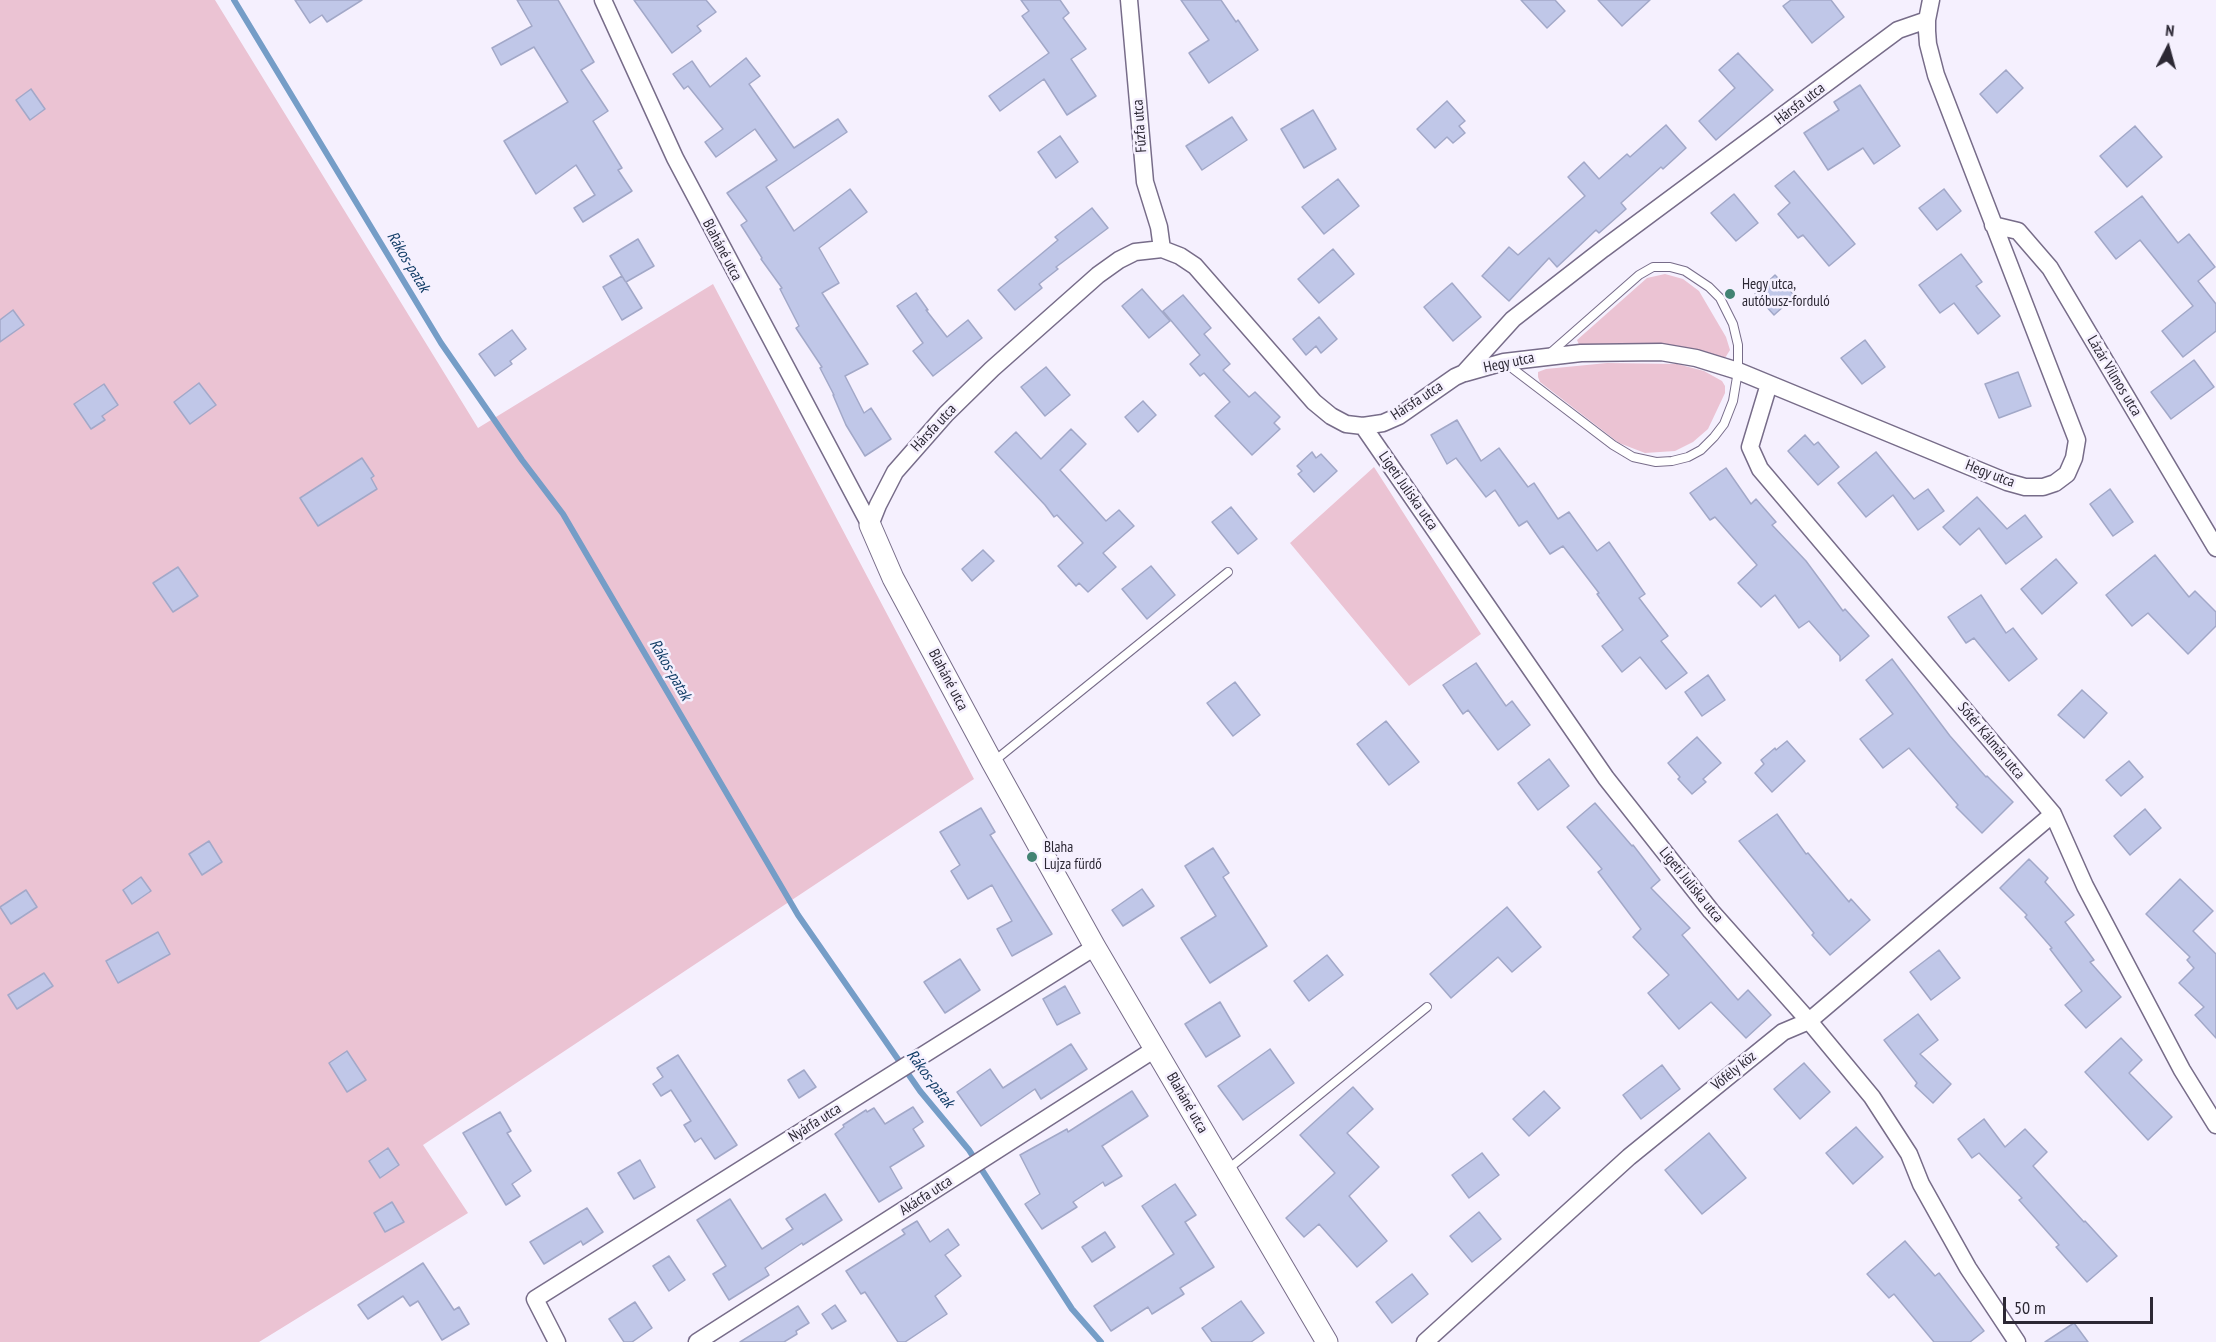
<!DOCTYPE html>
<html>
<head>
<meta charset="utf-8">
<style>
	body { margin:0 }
	#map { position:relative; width:2216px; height:1342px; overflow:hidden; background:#f5f0fe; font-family:"PT Sans Narrow",sans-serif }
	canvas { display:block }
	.north { position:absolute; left:2138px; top:18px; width:60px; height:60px; -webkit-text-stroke:4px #f5f0fe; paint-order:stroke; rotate:6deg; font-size:16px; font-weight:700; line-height:24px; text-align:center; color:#2c2834 }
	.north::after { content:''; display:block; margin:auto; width:21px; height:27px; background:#2c2834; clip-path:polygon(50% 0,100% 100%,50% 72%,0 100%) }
	.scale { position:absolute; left:2003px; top:1297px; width:150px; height:27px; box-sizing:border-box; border:3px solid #2c2834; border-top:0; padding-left:8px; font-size:18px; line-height:21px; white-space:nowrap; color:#2c2834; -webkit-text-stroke:4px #f5f0fe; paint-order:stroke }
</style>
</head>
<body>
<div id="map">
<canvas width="2216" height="1342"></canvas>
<div class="north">N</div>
<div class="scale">50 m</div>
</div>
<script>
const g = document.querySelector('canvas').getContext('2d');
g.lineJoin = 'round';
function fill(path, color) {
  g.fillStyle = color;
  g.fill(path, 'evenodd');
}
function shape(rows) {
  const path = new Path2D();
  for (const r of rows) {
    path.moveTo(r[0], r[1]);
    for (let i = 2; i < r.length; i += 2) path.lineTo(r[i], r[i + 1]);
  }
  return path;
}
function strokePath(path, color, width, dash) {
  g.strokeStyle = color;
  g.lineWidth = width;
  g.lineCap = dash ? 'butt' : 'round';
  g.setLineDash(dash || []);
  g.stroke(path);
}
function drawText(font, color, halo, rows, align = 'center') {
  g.font = font + ' "PT Sans Narrow",sans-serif';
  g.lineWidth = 5;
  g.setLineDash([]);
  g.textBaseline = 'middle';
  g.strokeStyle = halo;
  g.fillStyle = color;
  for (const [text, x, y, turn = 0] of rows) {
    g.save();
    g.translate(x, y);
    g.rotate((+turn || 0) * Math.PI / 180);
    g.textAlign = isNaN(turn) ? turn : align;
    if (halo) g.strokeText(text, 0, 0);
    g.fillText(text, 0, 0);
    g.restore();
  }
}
fill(shape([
	[0,0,215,0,478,428,713,284,974,779,423,1145,468,1213,259,1342,0,1342],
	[1665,274,1683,279,1699,291,1726,337,1730,350,1725,358,1689,348,1657,345,1580,347,1577,340,1647,278],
	[1607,363,1677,364,1704,371,1722,381,1725,386,1725,393,1708,429,1693,442,1675,451,1645,453,1619,443,1540,382,1538,377,1538,372,1546,369],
	[1374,467,1481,634,1409,686,1290,543]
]), '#ebc3d3');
strokePath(shape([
	[234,0,441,343,522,460,563,514,798,915,920,1091,969,1150,1072,1309,1101,1342]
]), '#759dc7', 6);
const building = shape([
	[295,0,362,0,327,22,322,15,310,23,295,0],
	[517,0,558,0,594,62,581,70,608,111,593,121,622,168,618,170,632,191,583,222,574,208,595,195,576,165,536,194,504,141,568,102,534,47,501,65,492,48,532,26,517,0],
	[634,0,706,0,716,12,697,26,701,31,672,53,634,0],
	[1021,0,1060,0,1069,13,1063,18,1086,49,1071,59,1096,96,1067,115,1044,79,1000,111,989,96,1049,53,1022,16,1029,11,1021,0],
	[1181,0,1221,0,1236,22,1238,20,1258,50,1209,83,1189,53,1209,40,1181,0],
	[1521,0,1555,0,1565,11,1547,28,1521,0],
	[1598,0,1650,0,1622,26,1598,0],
	[1791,0,1831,0,1844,17,1812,43,1783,6,1791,0],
	[1738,53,1773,90,1716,140,1699,121,1735,88,1719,70,1738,53],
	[746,58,760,76,749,84,794,148,838,119,847,132,766,187,794,231,850,189,867,212,819,248,839,283,822,293,868,364,845,376,864,413,871,408,891,439,865,456,846,425,833,395,834,395,820,368,822,367,796,328,799,326,780,289,782,288,761,259,762,258,741,225,747,221,727,193,777,160,755,129,716,157,705,142,723,129,688,86,684,89,673,74,692,61,710,87,746,58],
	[2006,70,2023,88,1997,113,1980,94,2006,70],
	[1860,85,1900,146,1874,164,1863,148,1828,170,1804,133,1839,110,1834,102,1860,85],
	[31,89,45,109,30,120,16,100,31,89],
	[1447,101,1465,121,1459,126,1465,133,1453,143,1447,137,1435,148,1417,129,1447,101],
	[1313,110,1336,149,1304,168,1281,129,1313,110],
	[1232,117,1247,140,1202,170,1186,146,1232,117],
	[1666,125,1686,148,1663,169,1661,167,1621,203,1626,209,1599,233,1596,230,1557,267,1549,258,1509,301,1482,276,1509,247,1518,255,1585,196,1568,177,1584,162,1599,179,1627,154,1630,157,1666,125],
	[2135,126,2162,157,2127,187,2100,156,2135,126],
	[1060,136,1078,162,1056,178,1038,152,1060,136],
	[1794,171,1855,244,1829,266,1803,235,1798,238,1778,214,1790,203,1775,186,1794,171],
	[1338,179,1359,206,1324,234,1302,207,1338,179],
	[1944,189,1961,211,1937,230,1919,208,1944,189],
	[1734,194,1758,223,1736,241,1711,213,1734,194],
	[2142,196,2178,243,2189,234,2215,267,2198,281,2216,304,2216,331,2183,357,2162,331,2193,306,2140,240,2116,259,2095,232,2142,196],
	[1092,208,1108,228,1056,267,1058,269,1039,284,1042,288,1015,310,998,290,1058,240,1055,237,1092,208],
	[638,239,654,266,626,282,642,308,622,320,603,287,622,276,625,281,610,256,638,239],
	[1333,249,1354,274,1319,303,1298,279,1333,249],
	[1961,254,1982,282,1976,286,2000,316,1978,334,1954,303,1940,313,1919,285,1961,254],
	[1775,275,1795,296,1774,315,1755,294,1775,275],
	[1452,283,1481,317,1453,341,1424,307,1452,283],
	[1142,289,1170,321,1149,338,1122,306,1142,289],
	[916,293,928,310,926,310,947,337,968,320,982,338,933,376,913,351,923,343,897,306,916,293],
	[1183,295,1211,328,1204,334,1230,364,1223,370,1249,397,1255,392,1280,417,1274,423,1280,429,1252,455,1215,416,1230,402,1204,373,1200,376,1190,364,1200,355,1163,311,1183,295],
	[13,310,24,325,0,342,0,320,13,310],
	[1319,317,1337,339,1321,353,1316,346,1306,355,1293,339,1319,317],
	[512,330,526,349,510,361,512,364,495,376,479,354,512,330],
	[1865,340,1885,367,1862,384,1841,358,1865,340],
	[2194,360,2214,387,2171,419,2151,392,2194,360],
	[1046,367,1070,395,1045,416,1021,387,1046,367],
	[2018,372,2031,406,1999,418,1985,384,2018,372],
	[199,383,216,405,190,424,174,402,199,383],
	[104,384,118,405,102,416,105,420,91,429,74,404,104,384],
	[1143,401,1156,415,1138,432,1125,417,1143,401],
	[1457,420,1481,461,1499,448,1528,487,1534,483,1558,519,1569,512,1597,551,1609,542,1645,594,1639,598,1668,636,1661,641,1687,673,1666,689,1640,657,1622,672,1602,646,1623,630,1597,594,1599,593,1563,546,1550,554,1527,521,1519,526,1495,490,1486,497,1456,458,1447,464,1431,435,1457,420],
	[1071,429,1086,444,1060,470,1106,521,1119,510,1134,526,1103,553,1116,567,1088,592,1079,583,1076,586,1058,566,1083,543,1057,515,1054,517,1045,505,995,452,1016,432,1041,459,1071,429],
	[1805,435,1814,445,1818,442,1839,467,1818,485,1788,451,1805,435],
	[1312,452,1316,458,1321,454,1337,471,1314,492,1298,474,1302,471,1297,466,1312,452],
	[1876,452,1914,499,1928,489,1944,511,1918,530,1893,495,1866,517,1838,483,1876,452],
	[362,458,374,476,371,478,377,489,318,526,300,498,362,458],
	[1726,468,1751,504,1756,499,1776,522,1772,525,1806,561,1843,611,1845,609,1869,636,1840,661,1840,656,1809,621,1799,628,1775,595,1761,607,1738,583,1757,565,1715,517,1710,520,1690,493,1726,468],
	[2110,489,2133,522,2113,536,2090,504,2110,489],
	[1977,497,2007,529,2025,515,2042,537,2006,564,1979,528,1960,545,1943,527,1977,497],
	[1231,507,1257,539,1238,554,1212,522,1231,507],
	[983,550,994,561,972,581,962,569,983,550],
	[2155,555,2189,597,2195,591,2216,612,2216,626,2188,654,2148,613,2132,626,2106,595,2155,555],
	[2056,559,2077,583,2042,614,2021,589,2056,559],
	[1151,566,1175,595,1147,619,1122,589,1151,566],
	[178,567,198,596,173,612,153,583,178,567],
	[1981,595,2006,633,2013,628,2037,659,2009,681,1974,638,1966,643,1948,617,1981,595],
	[1892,659,1950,736,1986,777,1987,776,2013,802,1982,833,1956,807,1958,805,1909,748,1883,768,1860,739,1893,714,1866,680,1892,659],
	[1476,663,1506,706,1512,701,1530,725,1498,750,1468,710,1463,714,1443,685,1476,663],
	[1708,675,1725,700,1702,716,1685,692,1708,675],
	[1235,682,1260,715,1233,736,1207,703,1235,682],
	[2082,690,2107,713,2084,738,2058,715,2082,690],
	[1386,721,1419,762,1389,785,1357,744,1386,721],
	[1697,737,1721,763,1703,779,1706,782,1692,794,1678,779,1680,777,1668,763,1697,737],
	[1787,741,1805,761,1772,792,1755,773,1764,764,1761,760,1775,748,1776,750,1787,741],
	[1549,759,1569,786,1538,810,1518,783,1549,759],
	[2129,761,2143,777,2121,796,2106,780,2129,761],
	[1595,803,1632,846,1633,845,1660,880,1651,888,1690,928,1682,935,1738,1000,1748,990,1771,1015,1746,1038,1711,1002,1679,1029,1648,993,1669,975,1633,937,1641,929,1598,872,1602,869,1567,827,1595,803],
	[981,808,995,832,990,835,1052,934,1012,956,997,929,1012,921,992,885,968,899,951,871,960,865,940,832,981,808],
	[2145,809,2161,828,2130,855,2114,836,2145,809],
	[1777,814,1806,854,1808,853,1849,902,1851,899,1870,920,1830,955,1812,935,1814,933,1739,841,1777,814],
	[209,841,222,862,202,875,189,854,209,841],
	[1213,848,1229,873,1223,877,1267,946,1210,983,1181,938,1216,916,1185,866,1213,848],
	[2029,859,2048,878,2045,882,2074,915,2065,922,2094,960,2090,962,2121,997,2086,1028,2065,1005,2082,991,2050,949,2052,948,2025,917,2027,915,2000,888,2029,859],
	[141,877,151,891,132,904,123,890,141,877],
	[2180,879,2213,911,2193,931,2216,954,2216,1038,2195,1015,2204,1007,2179,983,2194,968,2187,960,2190,957,2146,914,2180,879],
	[1142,889,1154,906,1123,926,1112,910,1142,889],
	[26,890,37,907,11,924,0,907,26,890],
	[1507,907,1541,947,1512,972,1498,957,1451,998,1430,974,1507,907],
	[158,932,170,954,118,983,106,961,158,932],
	[1939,950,1960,978,1931,1000,1910,972,1939,950],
	[1327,955,1343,975,1309,1001,1294,981,1327,955],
	[960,959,980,990,945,1013,924,982,960,959],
	[44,973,53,986,17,1009,8,995,44,973],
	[1065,986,1080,1013,1057,1025,1043,999,1065,986],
	[1220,1002,1240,1036,1206,1057,1185,1024,1220,1002],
	[1918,1014,1938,1040,1920,1054,1951,1084,1933,1103,1915,1086,1917,1083,1884,1040,1918,1014],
	[2121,1038,2142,1060,2129,1073,2172,1117,2148,1140,2085,1072,2121,1038],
	[1071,1044,1087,1069,1041,1099,1035,1089,981,1126,957,1092,990,1069,1003,1088,1071,1044],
	[1270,1049,1294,1083,1243,1120,1218,1086,1270,1049],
	[347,1051,366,1080,347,1092,329,1063,347,1051],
	[678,1055,737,1145,715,1159,701,1138,695,1142,684,1125,691,1121,671,1090,661,1096,653,1084,663,1077,657,1068,678,1055],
	[1804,1063,1830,1092,1800,1119,1774,1089,1804,1063],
	[1662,1065,1680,1089,1641,1119,1623,1095,1662,1065],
	[804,1070,816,1087,799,1098,788,1080,804,1070],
	[1353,1087,1373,1109,1347,1133,1379,1167,1349,1196,1387,1241,1357,1267,1319,1224,1304,1237,1286,1218,1335,1173,1300,1135,1353,1087],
	[1132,1091,1148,1116,1102,1146,1122,1176,1105,1186,1103,1182,1073,1202,1077,1207,1042,1229,1025,1204,1040,1194,1020,1155,1067,1129,1068,1132,1132,1091],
	[1544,1091,1560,1108,1529,1136,1513,1119,1544,1091],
	[913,1107,923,1122,913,1129,924,1146,890,1167,902,1188,879,1202,835,1134,844,1127,843,1125,866,1110,867,1112,874,1108,885,1124,913,1107],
	[500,1112,511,1131,507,1133,531,1171,512,1184,520,1196,506,1205,463,1133,500,1112],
	[1984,1119,2005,1147,2025,1129,2047,1152,2033,1166,2084,1222,2085,1221,2117,1256,2087,1282,2056,1247,2059,1245,2019,1200,2022,1198,1979,1153,1972,1158,1958,1139,1984,1119],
	[1856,1127,1883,1157,1853,1184,1826,1153,1856,1127],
	[1709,1133,1746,1178,1702,1214,1665,1170,1709,1133],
	[388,1148,399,1165,380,1178,369,1161,388,1148],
	[1482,1153,1499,1175,1469,1198,1452,1175,1482,1153],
	[640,1160,655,1187,634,1199,618,1173,640,1160],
	[1175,1184,1196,1215,1185,1222,1214,1267,1180,1288,1184,1294,1152,1314,1148,1307,1111,1331,1094,1306,1174,1254,1142,1206,1175,1184],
	[825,1194,842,1220,803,1245,802,1243,765,1268,769,1275,729,1300,713,1274,726,1266,697,1220,730,1199,762,1249,793,1229,786,1219,825,1194],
	[392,1202,404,1222,385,1232,374,1213,392,1202],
	[587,1208,603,1232,583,1245,581,1241,544,1264,530,1242,587,1208],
	[1479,1212,1501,1239,1472,1262,1450,1236,1479,1212],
	[917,1221,930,1242,948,1229,959,1245,945,1255,961,1276,935,1296,947,1314,905,1342,898,1342,865,1292,861,1294,846,1271,905,1234,902,1230,917,1221],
	[1105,1232,1115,1247,1092,1262,1082,1247,1105,1232],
	[1905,1241,1935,1276,1939,1273,1984,1331,1970,1342,1934,1342,1894,1294,1889,1298,1867,1274,1905,1241],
	[669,1256,685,1280,669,1291,653,1266,669,1256],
	[423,1263,454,1310,459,1307,469,1324,442,1340,418,1301,410,1306,403,1296,368,1319,358,1305,423,1263],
	[1412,1274,1428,1294,1392,1323,1376,1302,1412,1274],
	[1241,1301,1264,1333,1251,1342,1212,1342,1202,1328,1241,1301],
	[635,1302,652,1328,632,1342,624,1342,609,1319,635,1302],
	[835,1305,846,1321,832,1329,822,1314,835,1305],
	[798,1306,809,1323,796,1331,797,1334,784,1342,740,1342,798,1306],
	[2074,1323,2088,1342,2045,1342,2074,1323]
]);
fill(building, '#c0c7e8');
strokePath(building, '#a2a8c8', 1.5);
const service = shape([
	[1504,362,1613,445,1633,457,1656,462,1672,461,1688,457,1701,450,1714,437,1724,424,1733,401,1738,371,1738,345,1733,324,1720,298,1709,287,1685,271,1670,267,1653,267,1639,275,1548,355],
	[993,762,1228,572],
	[1227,1170,1427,1007]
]);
const minor = shape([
	[603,0,675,158,870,525],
	[1129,0,1145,182,1159,227,1162,249],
	[1993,225,2018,231,2050,268,2216,548],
	[1465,373,1504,362,1581,353,1661,352,1696,358,1738,371,2007,482,2025,487,2043,487,2055,483,2067,474,2074,458,2077,440,1936,75,1928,44,1927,31,1927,20,1931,0],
	[1769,384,1750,447,1760,469,2053,814,2085,886,2182,1070,2216,1125],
	[1363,426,1606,778,1711,911,1809,1021,1872,1097,1909,1154,1921,1184,1968,1268,2017,1342],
	[870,525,878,505,895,472,946,414,992,369,1098,275,1119,260,1135,252,1162,249,1180,256,1195,266,1314,402,1331,416,1346,424,1363,426,1383,423,1399,416,1455,377,1464,373,1513,319,1603,249,1898,30,1927,20],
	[557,1342,535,1299,1095,947],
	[697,1342,1155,1049],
	[1425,1342,1629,1157,1783,1032,1809,1021,2053,814]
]);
const tertiary = shape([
	[870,525,893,578,992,762,1095,947,1327,1342]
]);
strokePath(service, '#776c89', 10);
strokePath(minor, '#776c89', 19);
strokePath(tertiary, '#776c89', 23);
strokePath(service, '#fff', 8);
strokePath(minor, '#fff', 16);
strokePath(tertiary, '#fff', 21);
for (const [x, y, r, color] of [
	[1730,294,6,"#428373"],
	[1032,857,6,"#428373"]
]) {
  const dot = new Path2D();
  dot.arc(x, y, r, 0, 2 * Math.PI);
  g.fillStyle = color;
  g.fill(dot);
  strokePath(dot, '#f5f0fe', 2);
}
drawText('15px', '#2c2834', '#f5f0fe', [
	["Hársfa utca",1800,104,-37],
	["Fűzfa utca",1140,126,-94],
	["Blaháné utca",722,250,62],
	["Hegy utca",1509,363,-12],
	["Lázár Vilmos utca",2114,376,59],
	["Hársfa utca",1417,401,-33],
	["Hársfa utca",934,428,-47],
	["Hegy utca",1990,474,21],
	["Ligeti Juliska utca",1408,491,55],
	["Blaháné utca",948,680,62],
	["Sőtér Kálmán utca",1991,741,50],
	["Ligeti Juliska utca",1691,885,51],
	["Vőfély köz",1734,1071,-39],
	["Blaháné utca",1187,1103,60],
	["Nyárfa utca",815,1123,-32],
	["Akácfa utca",926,1196,-33]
]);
drawText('15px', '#2c2834', '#f5f0fe', [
	["Hegy utca,",1742,285],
	["autóbusz-forduló",1742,302],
	["Blaha",1044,848],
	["Lujza fürdő",1044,865]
], 'left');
drawText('italic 16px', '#133e68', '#f5f0fe', [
	["Rákos-patak",408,262,59],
	["Rákos-patak",670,670,60],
	["Rákos-patak",930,1079,53]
]);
</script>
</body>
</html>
